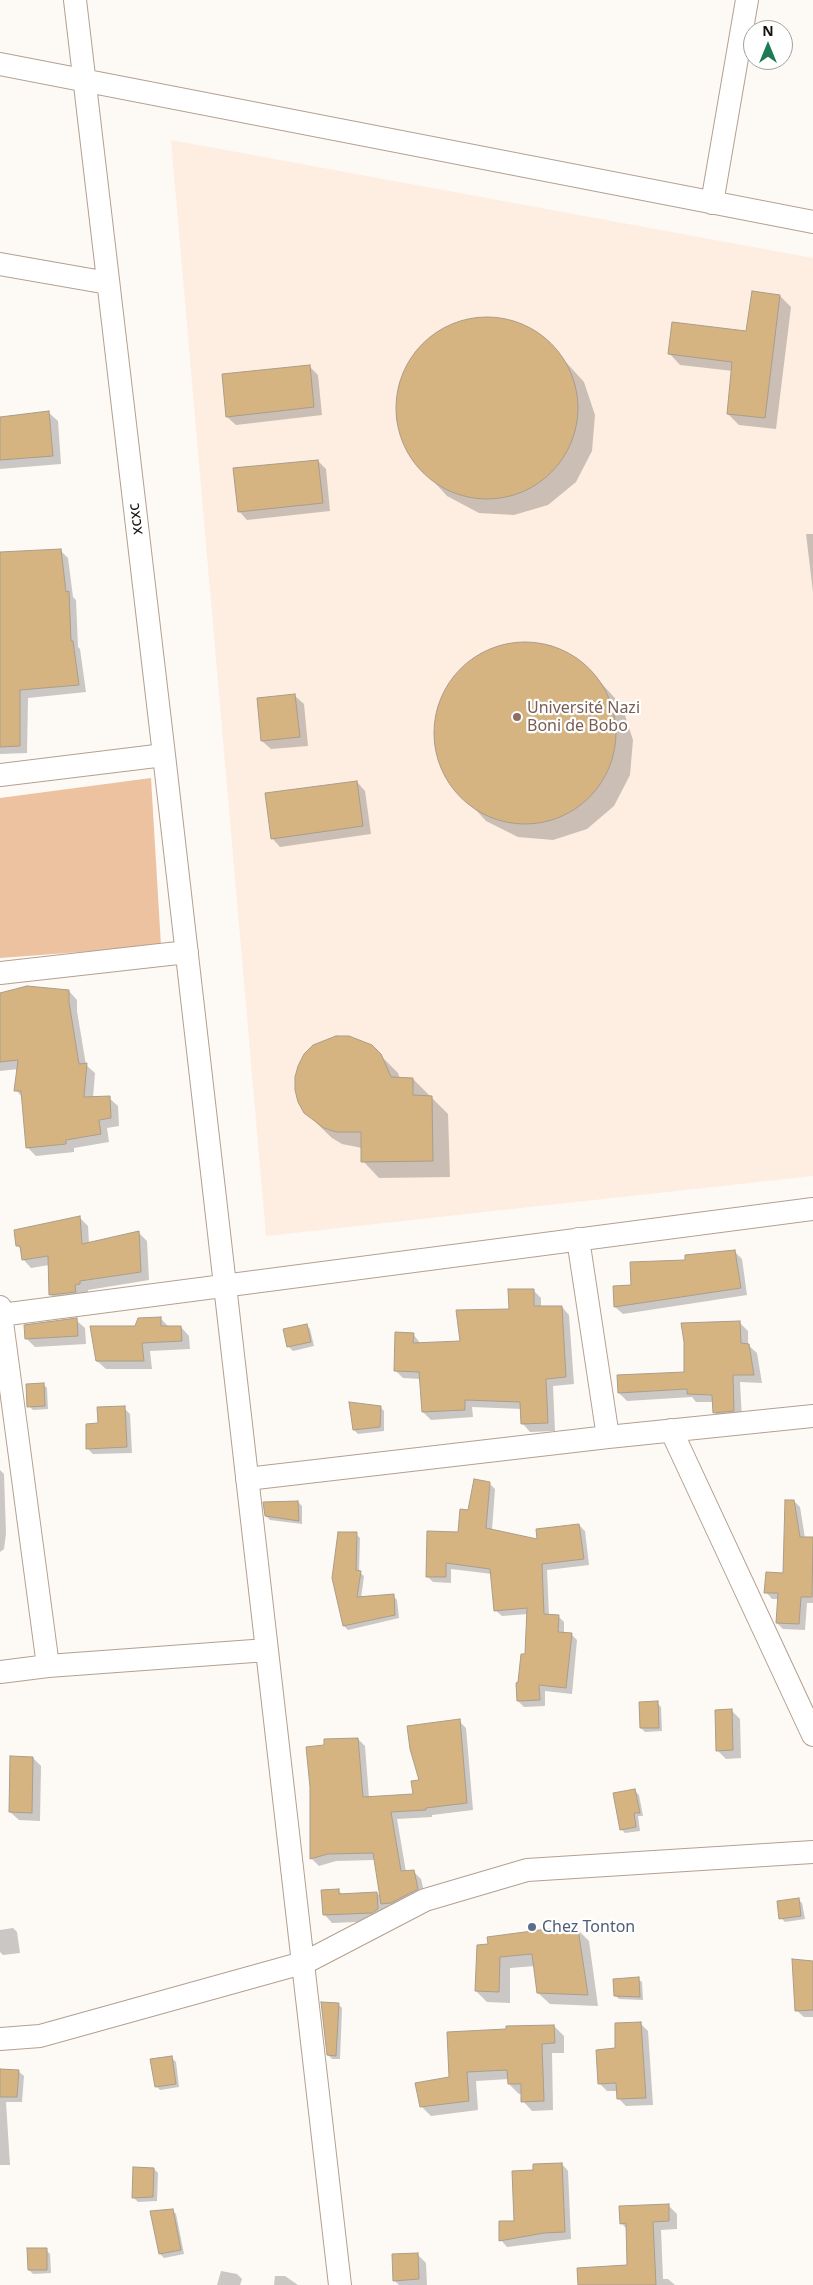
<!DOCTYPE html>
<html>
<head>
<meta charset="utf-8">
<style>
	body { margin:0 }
	#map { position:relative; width:813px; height:2285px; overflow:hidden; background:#fdf9f5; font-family:"Noto Sans",sans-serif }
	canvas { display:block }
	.north { position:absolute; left:743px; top:20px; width:50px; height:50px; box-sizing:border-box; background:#fff; border:1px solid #a3a09e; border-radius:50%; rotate:0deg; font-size:14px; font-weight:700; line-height:20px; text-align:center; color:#19120d }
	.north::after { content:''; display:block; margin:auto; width:18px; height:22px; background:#1d7c53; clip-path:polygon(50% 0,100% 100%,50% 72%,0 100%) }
</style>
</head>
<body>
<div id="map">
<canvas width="813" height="2285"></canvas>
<div class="north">N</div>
</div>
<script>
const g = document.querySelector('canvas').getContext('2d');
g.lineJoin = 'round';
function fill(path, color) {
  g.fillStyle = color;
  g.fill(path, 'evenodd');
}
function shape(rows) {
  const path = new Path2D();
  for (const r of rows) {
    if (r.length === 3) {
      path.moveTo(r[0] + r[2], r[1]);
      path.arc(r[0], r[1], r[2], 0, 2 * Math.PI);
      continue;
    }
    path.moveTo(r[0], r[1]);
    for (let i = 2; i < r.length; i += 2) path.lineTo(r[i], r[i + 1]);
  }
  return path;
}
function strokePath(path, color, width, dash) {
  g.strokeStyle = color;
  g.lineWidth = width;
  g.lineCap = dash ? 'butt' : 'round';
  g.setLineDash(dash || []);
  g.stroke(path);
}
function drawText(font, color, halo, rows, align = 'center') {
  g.font = font + ' "Noto Sans",sans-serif';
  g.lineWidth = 4.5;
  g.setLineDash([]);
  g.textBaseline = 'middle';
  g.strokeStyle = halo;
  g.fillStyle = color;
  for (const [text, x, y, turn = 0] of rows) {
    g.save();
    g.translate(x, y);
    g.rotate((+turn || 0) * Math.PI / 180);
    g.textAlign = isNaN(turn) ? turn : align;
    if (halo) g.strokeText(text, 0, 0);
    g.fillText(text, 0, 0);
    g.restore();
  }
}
fill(shape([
	[171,140,813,258,813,1176,266,1236]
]), '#feeee1');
fill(shape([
	[151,778,161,946,0,958,0,798]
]), '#ecc2a0');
fill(shape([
	[780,296,791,307,776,429,739,425,728,414,733,371,680,365,669,353,747,332],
	[476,318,512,321,543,337,584,382,595,415,592,451,576,482,548,505,514,515,479,513,447,496,407,452,396,419,399,383,415,352,443,329],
	[309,366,318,375,322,415,236,425,227,417],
	[49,413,58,421,61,464,0,469,0,418],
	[318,461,326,469,330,511,247,520,239,511],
	[806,534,813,534,813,592],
	[61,551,68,558,73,597,76,600,78,647,80,649,86,692,28,698,27,753,0,754,0,553],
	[515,643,550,645,582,662,622,706,633,740,630,775,614,806,587,829,553,840,518,837,486,821,445,776,434,743,437,708,454,676,481,653],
	[295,696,304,704,308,746,271,749,262,741],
	[357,782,365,791,371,834,280,847,272,838],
	[69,991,77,1000,77,1011,86,1065,95,1073,93,1098,109,1098,118,1106,119,1126,107,1128,109,1142,74,1148,74,1152,36,1156,27,1147,23,1098,16,1090,18,1069,0,1071,0,995],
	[372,1047,398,1073,400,1079,413,1079,448,1114,450,1177,379,1178,363,1161,362,1148,342,1144,332,1138,305,1112],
	[79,1217,88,1226,89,1243,138,1232,147,1241,149,1280,88,1290,88,1292,83,1293,84,1300,59,1303,51,1295,49,1265,31,1268,23,1259,22,1250,17,1245],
	[734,1251,742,1259,747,1295,623,1314,615,1307,615,1287,632,1287,687,1261],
	[533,1290,541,1298,541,1308,562,1307,569,1315,574,1384,553,1386,555,1431,530,1432,523,1424,522,1409,472,1407,473,1417,431,1420,423,1412,421,1379,403,1378,396,1371,413,1334,421,1344,462,1343,510,1310],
	[161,1319,169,1327,181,1327,189,1336,190,1349,150,1351,152,1369,106,1369,97,1361,136,1327],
	[76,1320,85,1328,86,1344,35,1347,26,1338],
	[740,1323,748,1331,748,1345,757,1353,762,1383,740,1382,742,1419,723,1421,714,1412,714,1402,696,1402,692,1397,627,1401,619,1393,685,1373],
	[306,1325,310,1329,314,1346,293,1351,289,1347,285,1330],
	[43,1384,47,1388,48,1409,33,1410,29,1406],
	[380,1407,384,1411,384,1431,358,1434,354,1430],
	[124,1408,130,1414,132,1453,93,1454,87,1448,99,1425],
	[0,1470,4,1474,6,1534,4,1549,0,1552],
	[489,1483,495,1489,492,1530,538,1541,579,1525,585,1531,589,1565,547,1570,549,1616,558,1616,564,1622,564,1634,571,1634,577,1640,572,1694,545,1691,545,1706,524,1707,518,1701,519,1684,526,1655,528,1614,502,1616,495,1610,492,1574,451,1569,451,1583,433,1582,427,1576,459,1533,470,1511],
	[794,1501,800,1507,805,1538,813,1538,813,1603,807,1603,805,1630,783,1629,777,1623,779,1599,772,1599,766,1592,784,1574],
	[298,1502,302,1506,302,1524,270,1520,266,1516],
	[356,1534,360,1538,359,1572,364,1576,361,1598,393,1596,397,1600,399,1618,348,1630,344,1626],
	[657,1703,661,1707,662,1731,645,1732,641,1728],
	[731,1710,740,1719,741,1758,726,1759,717,1750],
	[459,1721,466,1728,473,1810,432,1815,432,1817,397,1819,406,1872,414,1872,421,1879,425,1896,381,1921,332,1923,324,1914,339,1891,343,1895,377,1893,381,1897,375,1860,336,1861,319,1866,312,1859,312,1787,358,1739,365,1746,369,1798,414,1796,421,1781],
	[33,1758,41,1766,40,1821,19,1820,10,1812],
	[635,1791,639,1795,643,1816,638,1816,640,1831,625,1833,621,1829],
	[798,1899,802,1903,805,1919,785,1922,781,1918],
	[13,1928,17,1932,20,1953,3,1955,0,1952,0,1930],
	[555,1929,558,1933,578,1930,589,1941,598,2006,550,2004,538,1993,535,1966,510,1968,510,2003,487,2002,476,1991,490,1945],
	[813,1962,813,2017,804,2017,796,2010],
	[638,1979,642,1982,643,2000,619,1999,615,1995],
	[338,2004,342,2008,340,2059,332,2059,328,2055],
	[640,2023,648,2031,653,2105,626,2106,618,2098,617,2091,607,2091,599,2083,617,2049],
	[554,2026,564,2036,564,2053,552,2053,553,2110,532,2111,523,2101,522,2094,519,2094,509,2084,509,2079,476,2081,478,2110,431,2116,421,2106,450,2078],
	[172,2058,176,2062,179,2087,160,2090,156,2086],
	[18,2071,24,2076,22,2102,6,2102,10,2165,0,2165,0,2085],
	[562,2164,568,2171,571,2239,507,2247,501,2240,515,2222,534,2171],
	[154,2169,158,2173,157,2201,138,2202,134,2198],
	[668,2205,677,2214,677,2229,661,2230,663,2279,668,2279,675,2285,579,2285,629,2266,627,2229,621,2223],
	[172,2210,176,2214,184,2254,164,2258,160,2254],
	[46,2250,50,2254,51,2273,33,2274,29,2270],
	[417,2254,426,2263,427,2285,399,2285,394,2280],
	[221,2271,237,2274,242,2279,240,2285,217,2285],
	[275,2276,285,2276,298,2285,274,2285]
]), '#0003');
const building = shape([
	[752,291,780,295,765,418,727,414,732,362,668,354,672,322,746,331,752,291],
	[487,408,91],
	[310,365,314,407,226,417,222,374,310,365],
	[49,411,53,456,0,460,0,417,49,411],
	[318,460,323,503,238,512,233,468,318,460],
	[61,549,66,592,69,591,71,641,73,641,79,685,20,690,20,746,0,747,0,552,61,549],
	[525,733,91],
	[295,694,300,737,261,741,257,698,295,694],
	[357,781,363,826,271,839,265,793,357,781],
	[27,986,69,990,69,1002,79,1064,87,1063,84,1097,110,1096,111,1118,99,1120,101,1134,66,1140,66,1144,26,1148,21,1091,14,1091,18,1060,0,1062,0,993,27,986],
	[336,1036,349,1036,372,1045,381,1054,391,1077,413,1078,413,1095,432,1096,433,1161,361,1162,361,1132,336,1132,324,1128,304,1113,298,1102,295,1090,295,1077,298,1066,304,1054,313,1045,336,1036],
	[80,1216,82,1244,139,1231,141,1272,80,1281,80,1284,75,1285,76,1292,49,1295,48,1256,22,1260,20,1246,16,1246,14,1230,80,1216],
	[735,1250,741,1288,614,1307,613,1286,631,1285,630,1262,685,1260,685,1255,735,1250],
	[508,1289,534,1289,534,1306,562,1306,566,1377,546,1379,548,1423,521,1424,520,1402,465,1400,465,1410,422,1412,419,1372,394,1371,395,1332,414,1333,413,1343,460,1341,456,1310,509,1309,508,1289],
	[161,1317,161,1326,181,1326,182,1341,142,1343,144,1361,96,1361,90,1326,135,1326,138,1318,161,1317],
	[77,1318,78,1336,25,1339,24,1325,77,1318],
	[740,1321,741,1343,749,1344,754,1375,733,1375,734,1411,713,1413,712,1395,687,1394,687,1389,618,1393,617,1375,684,1372,684,1342,681,1323,740,1321],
	[307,1324,311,1342,287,1347,283,1329,307,1324],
	[44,1383,45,1406,27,1407,26,1384,44,1383],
	[349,1402,381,1406,380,1427,353,1430,349,1402],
	[125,1406,127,1447,86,1449,86,1424,98,1423,97,1407,125,1406],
	[474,1479,490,1482,486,1528,537,1539,536,1529,579,1524,584,1559,542,1564,544,1614,559,1615,558,1632,572,1633,566,1688,539,1685,540,1700,517,1701,516,1683,518,1682,521,1654,525,1654,527,1608,494,1611,490,1569,446,1563,446,1577,426,1577,427,1531,458,1532,460,1509,468,1510,474,1479],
	[785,1500,794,1500,800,1537,813,1537,812,1597,801,1597,799,1624,776,1623,778,1593,764,1593,766,1572,783,1573,785,1500],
	[298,1501,299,1521,265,1516,263,1502,298,1501],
	[338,1532,357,1532,356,1570,361,1571,357,1597,394,1594,395,1615,343,1626,332,1578,338,1532],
	[658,1701,659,1728,640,1728,639,1702,658,1701],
	[732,1709,733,1750,716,1751,715,1710,732,1709],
	[460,1719,467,1803,426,1808,426,1810,391,1812,401,1871,414,1870,418,1889,391,1903,381,1904,373,1853,328,1854,310,1859,310,1787,306,1747,324,1745,324,1739,358,1738,363,1797,413,1794,411,1781,419,1780,410,1749,407,1726,460,1719],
	[10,1756,33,1757,32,1813,9,1812,10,1756],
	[635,1789,640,1813,634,1813,636,1827,620,1830,613,1793,635,1789],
	[339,1889,339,1894,377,1892,378,1909,372,1913,323,1915,321,1890,339,1889],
	[799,1898,801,1916,779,1919,777,1901,799,1898],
	[555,1928,556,1932,578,1929,588,1995,537,1993,532,1954,500,1957,499,1992,475,1991,477,1945,488,1944,487,1937,555,1928],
	[792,1959,813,1961,813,2010,795,2011,792,1959],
	[639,1977,640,1997,614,1996,613,1979,639,1977],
	[321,2002,339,2003,336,2056,327,2055,321,2002],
	[641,2022,646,2098,617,2099,616,2083,598,2084,596,2050,615,2048,615,2023,641,2022],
	[554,2025,555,2043,542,2044,544,2101,521,2102,521,2084,508,2084,507,2070,467,2072,469,2101,420,2107,415,2083,449,2077,447,2032,506,2029,506,2026,554,2025],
	[172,2056,176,2084,155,2087,150,2059,172,2056],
	[0,2069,19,2070,17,2097,0,2097,0,2069],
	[562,2163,565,2232,544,2233,499,2241,499,2221,514,2221,512,2171,533,2170,533,2164,562,2163],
	[133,2167,154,2168,153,2197,132,2198,133,2167],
	[669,2204,669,2221,653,2222,656,2285,578,2285,577,2268,627,2265,626,2223,620,2224,619,2206,669,2204],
	[173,2209,181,2250,159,2254,150,2211,173,2209],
	[27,2248,47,2248,47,2270,28,2270,27,2248],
	[418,2253,419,2279,393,2281,392,2254,418,2253]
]);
fill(building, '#d6b482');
strokePath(building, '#aa9d8a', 1);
const street = shape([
	[75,0,164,755,340,2285],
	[0,64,813,222],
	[712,203,747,0],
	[0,264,108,283],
	[0,775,164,755],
	[0,973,187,952],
	[578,1239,608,1437],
	[0,1307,48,1666],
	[0,1315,813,1209],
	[671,1430,813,1735],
	[247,1479,608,1437,813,1416],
	[0,1672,48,1666,267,1650],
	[0,2039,40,2036,306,1962,425,1900,527,1870,813,1852]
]);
strokePath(street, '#b3a091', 24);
strokePath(street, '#fff', 22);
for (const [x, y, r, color] of [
	[517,717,5,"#8d6e63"],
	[532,1927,5,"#5c6f8a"]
]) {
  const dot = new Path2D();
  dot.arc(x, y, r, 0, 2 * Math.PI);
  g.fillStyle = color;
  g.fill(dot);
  strokePath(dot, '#fff', 2);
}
drawText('16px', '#19120d', '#fff', [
	["xcxc",136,519,-97]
]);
drawText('16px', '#785e54', '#fff', [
	["Université Nazi",527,708],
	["Boni de Bobo",527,726]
], 'left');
drawText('16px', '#4e5e75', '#fff', [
	["Chez Tonton",542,1927]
], 'left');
</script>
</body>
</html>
